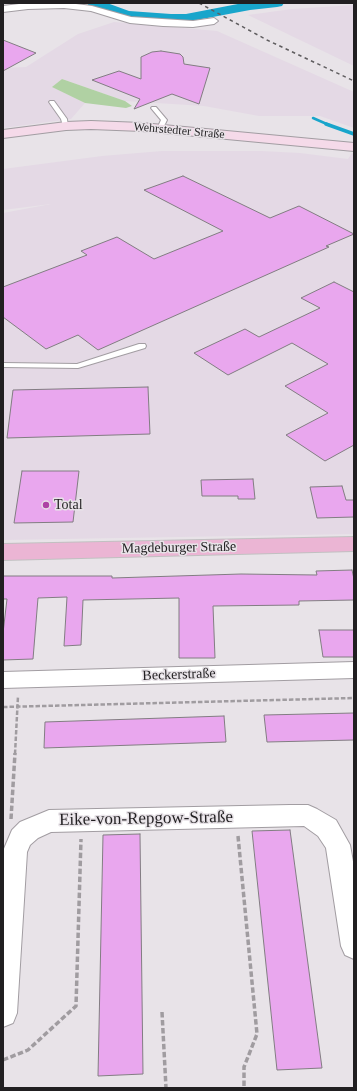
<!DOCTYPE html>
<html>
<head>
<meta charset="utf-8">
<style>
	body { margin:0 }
	#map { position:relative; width:357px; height:1091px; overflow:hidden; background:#e8e3e8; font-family:Georgia,serif }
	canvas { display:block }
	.frame { position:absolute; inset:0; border:4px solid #211f21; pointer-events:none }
</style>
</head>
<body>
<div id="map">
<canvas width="357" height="1091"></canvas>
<div class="frame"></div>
</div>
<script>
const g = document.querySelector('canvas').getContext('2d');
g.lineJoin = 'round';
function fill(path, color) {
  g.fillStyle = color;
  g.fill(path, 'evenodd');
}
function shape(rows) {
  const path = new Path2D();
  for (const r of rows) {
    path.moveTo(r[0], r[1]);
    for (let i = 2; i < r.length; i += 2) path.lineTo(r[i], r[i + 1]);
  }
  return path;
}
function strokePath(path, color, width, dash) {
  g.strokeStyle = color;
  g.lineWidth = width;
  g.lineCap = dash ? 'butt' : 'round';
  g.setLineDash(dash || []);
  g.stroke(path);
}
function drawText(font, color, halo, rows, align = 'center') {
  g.font = font + ' Georgia,serif';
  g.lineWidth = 3;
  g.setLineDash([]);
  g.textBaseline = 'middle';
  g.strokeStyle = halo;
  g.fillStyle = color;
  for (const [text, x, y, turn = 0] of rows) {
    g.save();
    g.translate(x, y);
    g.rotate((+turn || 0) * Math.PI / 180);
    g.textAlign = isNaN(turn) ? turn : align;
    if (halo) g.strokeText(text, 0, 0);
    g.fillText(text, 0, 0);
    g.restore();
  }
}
fill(shape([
	[354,5,354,66,248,15,292,9],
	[114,22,217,31,354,92,354,128,320,116,259,116,204,106,125,101,62,79,53,87,85,103,71,119,3,128,3,68,26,67,78,34],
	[162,151,262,151,300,153,348,159,352,153,354,154,354,534,3,540,3,213,51,204,3,210,3,169,102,156]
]), '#e4d9e5');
fill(shape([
	[62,79,125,101,132,106,126,108,85,103,52,87]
]), '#b0d1a3');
strokePath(shape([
	[313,118,329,125]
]), '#18a5cb', 2.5);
strokePath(shape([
	[326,124,354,134]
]), '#18a5cb', 3.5);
fill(shape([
	[87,3,107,3,129,11,171,14,186,14,243,3,284,3,282,6,277,7,250,10,186,22,127,19,89,6,87,3]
]), '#18a5cb');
const building = shape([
	[3,40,36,53,3,71,3,40],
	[161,51,180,54,183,57,184,64,210,68,199,104,172,94,134,109,140,99,92,80,119,71,141,79,141,57,152,52,161,51],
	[183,176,270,218,299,206,354,234,326,246,329,247,98,350,78,335,46,349,3,317,3,287,87,255,81,251,117,237,154,259,223,231,144,190,183,176],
	[334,282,354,292,354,445,325,461,286,435,328,413,285,386,328,364,292,343,228,375,194,353,245,329,259,337,320,308,301,298,334,282],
	[148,387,150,434,7,438,13,390,148,387],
	[22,471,79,471,73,522,14,523,22,471],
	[253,479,255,499,238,499,238,496,202,496,201,480,253,479],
	[342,486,346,500,354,500,354,517,317,518,310,487,342,486],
	[352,570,354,579,354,600,299,601,299,605,213,606,215,658,179,658,179,598,83,600,81,645,64,646,67,597,38,598,33,659,3,660,3,633,7,599,3,599,3,576,112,576,112,578,241,574,317,575,316,571,352,570],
	[319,630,354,630,354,657,323,657,319,630],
	[354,713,354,740,267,742,264,715,354,713],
	[224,716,226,742,44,748,45,722,224,716],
	[290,830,322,1068,277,1070,252,831,290,830],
	[140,834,143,1074,98,1076,103,835,140,834]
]);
fill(building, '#e9a7ee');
strokePath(building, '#827d82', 1);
const lane = shape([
	[50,101,54,101,67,119,68,127,63,126,61,119,49,102,50,101],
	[152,107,156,107,167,120,162,130,157,129,161,120,151,108,152,107],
	[139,344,145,344,146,346,145,348,78,368,3,367,3,363,77,364,139,344]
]);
const street = shape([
	[27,3,68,3,92,6,131,17,193,21,214,18,218,21,214,24,193,27,163,26,130,23,91,11,64,8,28,9,3,12,3,6,27,3],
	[354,662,354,678,3,688,3,672,354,662],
	[290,805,308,805,317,809,336,820,350,845,354,867,354,959,345,955,341,946,326,848,318,836,304,826,51,832,38,838,30,845,27,852,17,1013,13,1023,3,1027,3,851,12,830,20,822,49,810,290,805]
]);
const secondary = shape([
	[91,121,142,123,354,143,354,151,142,131,91,129,66,130,3,138,3,130,66,122,91,121]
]);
const primary = shape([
	[354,537,354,551,3,560,3,544,354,537]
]);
strokePath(lane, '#a29da2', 2);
strokePath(street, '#a29da2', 2);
strokePath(secondary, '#a29da2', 2);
strokePath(primary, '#c1c0c1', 2);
strokePath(shape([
	[3,707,354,698],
	[15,754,18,696]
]), '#a09ca0', 2.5, [4.5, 2]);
strokePath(shape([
	[11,819,15,753],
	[238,836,257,1034,244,1067,244,1088],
	[162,1012,166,1088],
	[3,1060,28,1050,76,1006,81,839]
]), '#a09ca0', 3.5, [5.5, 2.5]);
fill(lane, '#fff');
fill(street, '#fff');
fill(secondary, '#f5dae9');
fill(primary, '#ebb5d4');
strokePath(shape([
	[199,3,267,40,354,81]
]), '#5f5d5f', 1.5, [3.5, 3.5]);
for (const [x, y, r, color] of [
	[46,505,4,"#ad44a5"]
]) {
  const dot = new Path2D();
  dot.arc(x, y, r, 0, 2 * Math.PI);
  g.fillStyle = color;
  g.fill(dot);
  strokePath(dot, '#e8e3e8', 1.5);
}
drawText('12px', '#211f21', '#e8e3e8', [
	["Wehrstedter Straße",179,131,5]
]);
drawText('14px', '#211f21', '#e8e3e8', [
	["Total",54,505]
], 'left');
drawText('14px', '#211f21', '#e8e3e8', [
	["Magdeburger Straße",179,548,-1],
	["Beckerstraße",179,675,-2]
]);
drawText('17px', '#211f21', '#e8e3e8', [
	["Eike-von-Repgow-Straße",146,819,-1]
]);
</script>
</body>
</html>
